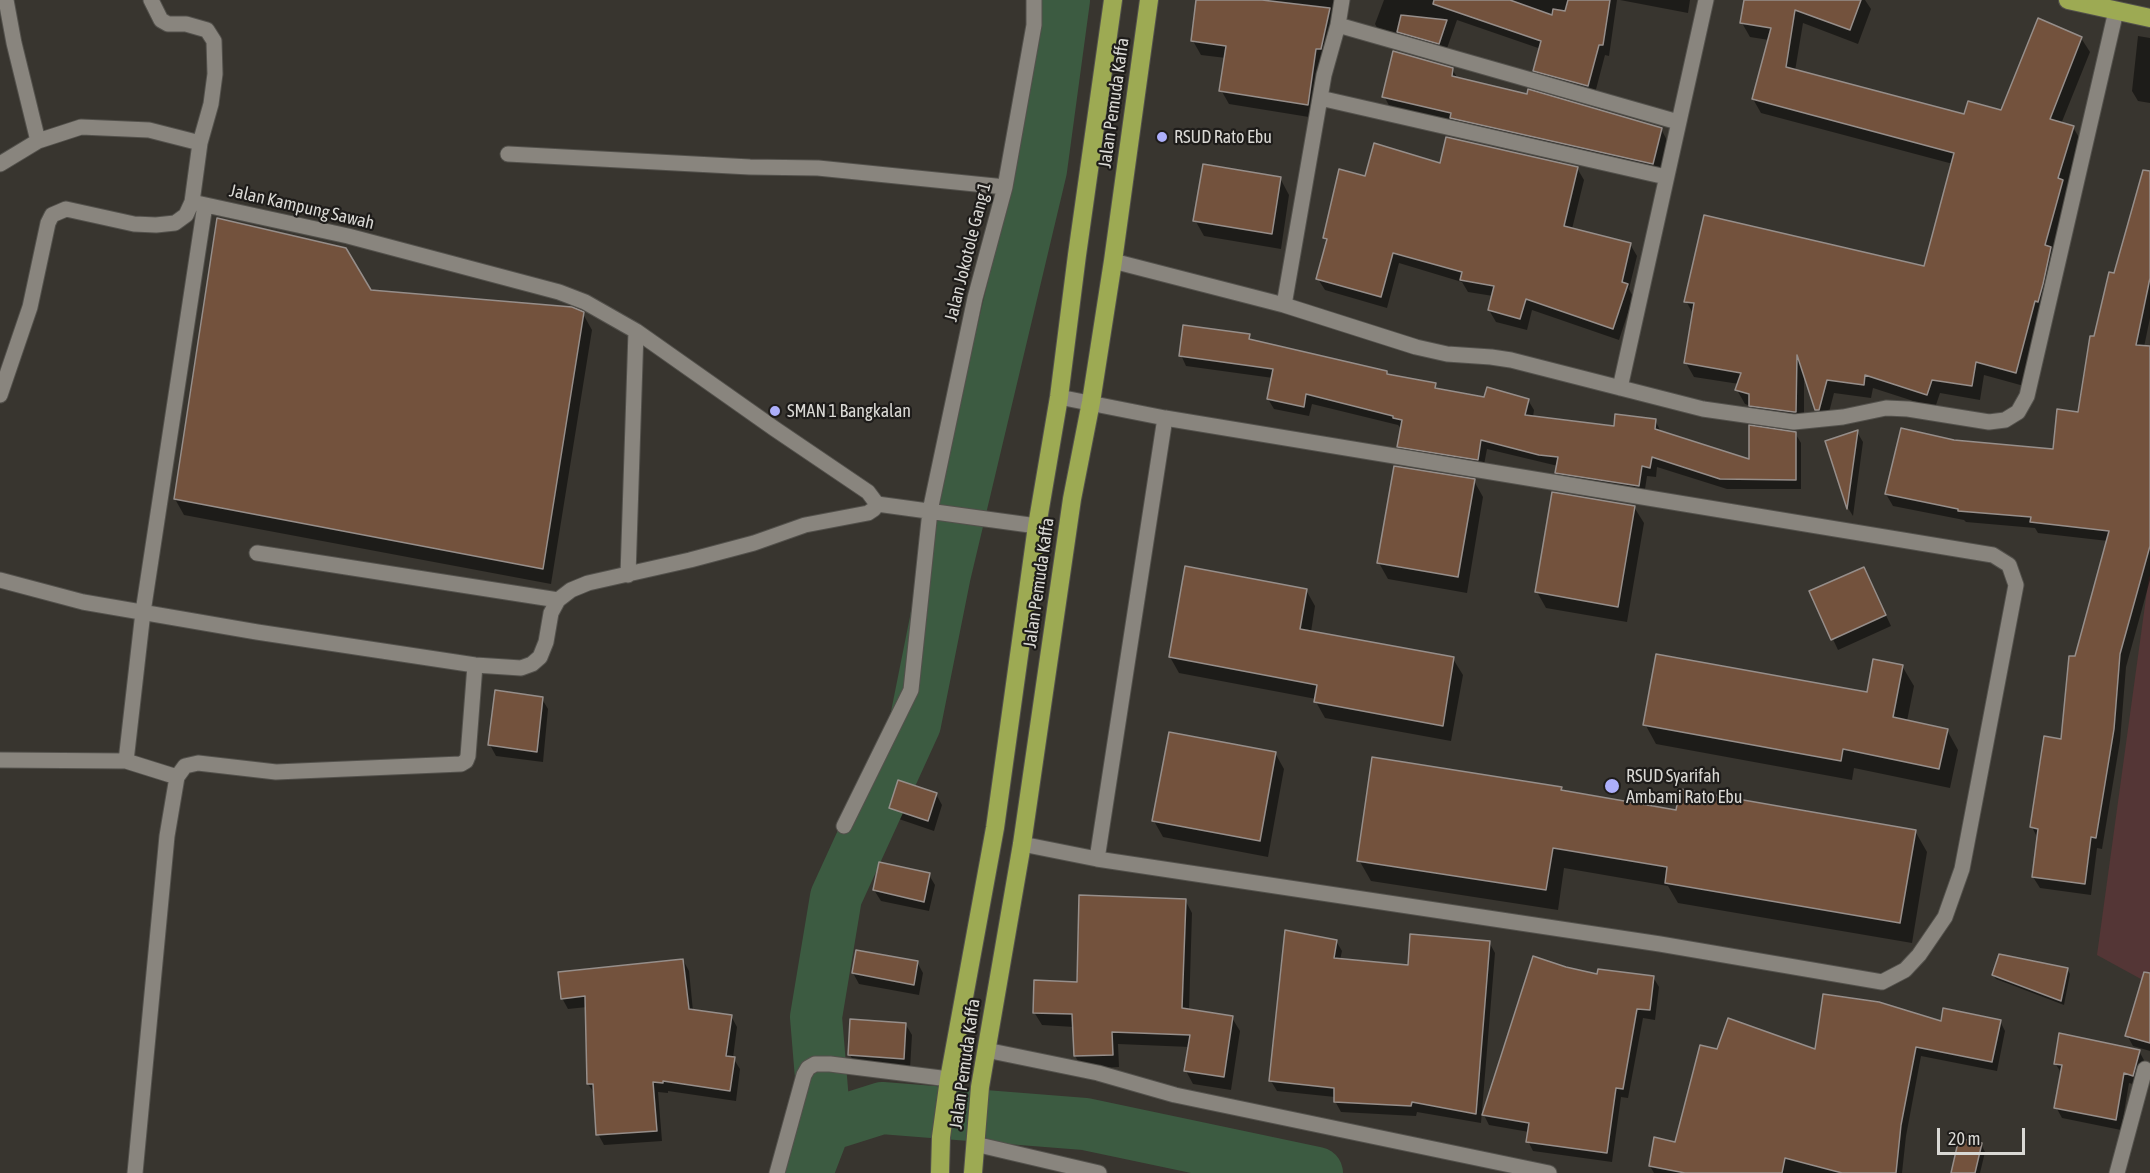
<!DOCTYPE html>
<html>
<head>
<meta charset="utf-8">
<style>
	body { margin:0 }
	#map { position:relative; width:2150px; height:1173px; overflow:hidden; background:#38352f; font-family:"Asap Condensed",sans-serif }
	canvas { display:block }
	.scale { position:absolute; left:1937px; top:1128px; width:88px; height:27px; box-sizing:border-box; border:3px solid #dad9d5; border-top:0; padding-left:8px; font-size:18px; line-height:21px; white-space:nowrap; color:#dad9d5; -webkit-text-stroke:4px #1e1c1a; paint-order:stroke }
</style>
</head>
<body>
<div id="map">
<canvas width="2150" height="1173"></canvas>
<div class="scale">20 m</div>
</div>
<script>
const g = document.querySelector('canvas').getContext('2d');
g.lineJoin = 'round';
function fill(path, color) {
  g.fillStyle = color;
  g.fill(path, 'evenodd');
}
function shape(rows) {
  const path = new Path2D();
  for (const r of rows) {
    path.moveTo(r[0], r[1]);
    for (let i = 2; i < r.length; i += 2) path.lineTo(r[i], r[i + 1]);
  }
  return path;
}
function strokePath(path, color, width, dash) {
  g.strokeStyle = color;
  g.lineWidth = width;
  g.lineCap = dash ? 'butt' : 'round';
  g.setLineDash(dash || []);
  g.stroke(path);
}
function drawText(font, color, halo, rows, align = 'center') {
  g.font = font + ' "Asap Condensed",sans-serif';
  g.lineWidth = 4.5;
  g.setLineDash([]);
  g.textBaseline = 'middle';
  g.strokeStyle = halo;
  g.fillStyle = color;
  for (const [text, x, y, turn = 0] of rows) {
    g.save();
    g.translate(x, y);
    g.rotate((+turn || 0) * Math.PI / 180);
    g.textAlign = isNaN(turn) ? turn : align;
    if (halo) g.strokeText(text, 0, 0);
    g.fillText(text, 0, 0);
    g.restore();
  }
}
fill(shape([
	[2149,576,2150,577,2150,984,2097,955]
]), '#543636');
fill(shape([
	[1198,0,1344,0,1315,118,1229,104,1221,90,1226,58,1201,55,1193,41],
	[1384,0,1617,0,1609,56,1605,55,1594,97,1541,81,1535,70,1541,49,1457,20,1445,54,1382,36,1375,24],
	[1620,0,1690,0,1688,13],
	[1746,0,1865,0,1871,9,1858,44,1803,23,1795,71,1965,116,2002,112,2081,38,2090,52,2061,124,2073,127,2081,141,2067,189,2071,195,2024,386,1984,375,1980,400,1940,393,1935,408,1873,388,1871,398,1834,393,1826,424,1824,424,1816,409,1804,375,1804,426,1758,420,1751,406,1745,404,1737,390,1739,384,1694,377,1686,363,1694,315,1686,301,1926,268,1953,164,1761,113,1753,99,1769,40,1750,37,1742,23],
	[2138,36,2150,38,2150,103,2138,101,2132,91],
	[1452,69,1458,79,1661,129,1669,144,1661,178,1392,111,1384,96],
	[1441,165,1577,168,1584,180,1572,229,1630,244,1637,256,1629,289,1633,297,1619,340,1532,310,1527,330,1496,322,1489,310,1493,296,1468,292,1462,282,1399,263,1387,308,1325,290,1318,279,1328,244,1324,238,1366,178],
	[1280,178,1289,195,1281,249,1204,236,1195,220],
	[2150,211,2150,318,2144,347,2150,348,2150,580,2126,667,2120,741,2102,849,2097,848,2091,895,2040,888,2033,877,2038,839,2032,827,2062,741,2076,658,2108,541,2038,533,2035,528,1966,522,1964,520,1893,506,1886,494,1954,442,2054,450,2079,413,2096,338,2115,275],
	[583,314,592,330,551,584,184,515,175,499],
	[1249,335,1252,342,1386,372,1389,376,1435,385,1438,390,1486,399,1528,400,1534,410,1533,417,1615,428,1655,420,1661,432,1750,461,1795,433,1801,443,1801,489,1727,489,1657,467,1656,477,1647,476,1644,496,1563,483,1557,472,1558,466,1487,449,1483,470,1405,457,1399,446,1402,429,1398,425,1312,404,1309,416,1274,409,1268,399,1273,378,1186,366,1181,355],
	[1857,432,1863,442,1853,516,1848,508,1827,442],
	[1474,481,1483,497,1467,593,1388,579,1379,563],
	[1634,507,1644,523,1627,622,1546,608,1537,592],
	[1864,569,1891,626,1838,650,1811,592],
	[1306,590,1315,606,1311,632,1453,659,1463,675,1451,741,1325,718,1316,702,1316,699,1179,673,1170,657],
	[1902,666,1914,686,1907,721,1947,730,1958,750,1950,788,1854,768,1852,780,1656,744,1645,724,1868,693],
	[542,699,548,709,543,762,496,756,490,745],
	[1275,753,1284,769,1268,857,1163,837,1154,821],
	[1561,788,1563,792,1678,812,1915,831,1927,852,1912,943,1678,903,1668,886,1564,868,1558,910,1371,881,1359,860],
	[936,794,942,805,934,831,896,818,890,807],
	[929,875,935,885,929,911,881,901,874,890],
	[1185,900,1192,913,1189,1011,1232,1018,1240,1031,1231,1090,1193,1084,1186,1071,1190,1047,1118,1044,1119,1067,1083,1069,1075,1056,1074,1027,1042,1025,1034,1012,1078,984],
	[1336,941,1342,951,1340,960,1409,967,1489,942,1495,953,1481,1123,1417,1112,1416,1116,1341,1112,1335,1101,1335,1097,1277,1091,1271,1081],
	[683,960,689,971,693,1011,731,1016,737,1027,733,1058,740,1069,736,1101,668,1091,668,1093,658,1092,662,1141,604,1145,598,1134,595,1094,588,1084,587,1007,568,1009,562,998],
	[917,962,923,973,919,995,859,984,853,973],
	[1565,968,1599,976,1653,977,1659,987,1655,1020,1643,1018,1628,1098,1621,1097,1612,1162,1533,1151,1528,1141,1529,1132,1489,1125,1484,1115],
	[2067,969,2070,974,2064,1005,1996,979,1993,975],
	[2150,1019,2150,1051,2133,1046,2127,1035],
	[2000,1021,2005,1031,1997,1071,1921,1056,1906,1136,1902,1173,1654,1173,1650,1166,1676,1143,1718,1051,1817,1051,1942,1023],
	[906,1025,912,1035,910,1069,856,1065,850,1055],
	[2139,1051,2145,1062,2139,1086,2129,1083,2121,1130,2062,1118,2056,1107,2062,1074,2055,1063],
	[1981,1144,1985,1152,1980,1173,1954,1173]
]), '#0007');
strokePath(shape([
	[825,1126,816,1017,836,897,915,724,945,574,1041,170,1064,0],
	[807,1173,825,1126,882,1108,1085,1124,1317,1173]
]), '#3c5b41', 52);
const building = shape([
	[1196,0,1262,0,1330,8,1321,49,1316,49,1308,105,1219,91,1226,46,1191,41,1196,0],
	[1434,0,1510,0,1552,15,1553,9,1565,11,1568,0,1610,0,1603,45,1599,45,1588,86,1533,71,1541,41,1433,4,1434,0],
	[1744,0,1861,0,1850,30,1795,10,1786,67,1964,114,1968,101,2001,110,2038,18,2082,37,2050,119,2074,126,2058,178,2063,180,2045,245,2051,247,2043,284,2038,302,2035,301,2016,373,1976,362,1972,386,1932,380,1927,395,1865,375,1864,385,1827,380,1819,410,1815,410,1797,355,1796,412,1794,412,1749,406,1749,394,1735,390,1741,373,1684,363,1694,303,1684,302,1704,215,1924,266,1954,153,1752,99,1771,28,1740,23,1744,0],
	[1401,15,1447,20,1439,44,1397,32,1401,15],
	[1393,51,1453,68,1452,76,1527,94,1528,89,1662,128,1653,164,1450,118,1451,113,1382,97,1393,51],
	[1446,137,1578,167,1564,226,1631,243,1622,282,1628,284,1613,329,1526,299,1520,319,1488,310,1494,286,1460,280,1462,272,1393,253,1381,297,1316,279,1327,239,1323,238,1339,169,1365,176,1374,143,1440,163,1446,137],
	[1203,164,1281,177,1272,234,1193,221,1203,164],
	[2143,170,2150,171,2150,278,2136,345,2150,346,2150,546,2120,654,2114,729,2096,838,2091,837,2085,884,2032,877,2038,829,2030,827,2044,736,2061,739,2069,656,2075,656,2109,531,2030,522,2031,517,1958,511,1958,509,1885,494,1901,428,1954,440,2053,449,2057,409,2078,412,2090,336,2094,336,2109,272,2114,273,2143,170],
	[217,218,346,248,371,290,572,307,584,312,543,569,174,499,217,218],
	[1183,325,1250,334,1249,339,1387,371,1387,374,1436,383,1435,388,1484,397,1487,387,1529,399,1525,415,1614,426,1615,414,1656,419,1655,429,1749,459,1749,425,1796,432,1796,480,1720,479,1652,457,1650,468,1642,466,1639,486,1555,473,1558,457,1539,455,1481,440,1478,460,1397,447,1402,420,1393,418,1393,416,1306,394,1304,407,1267,399,1273,369,1179,356,1183,325],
	[1858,430,1847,509,1825,441,1858,430],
	[1394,466,1475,479,1458,577,1377,563,1394,466],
	[1552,492,1635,506,1618,607,1535,592,1552,492],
	[1185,566,1307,589,1300,629,1454,657,1443,726,1314,702,1317,685,1169,657,1185,566],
	[1864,567,1886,615,1831,640,1809,591,1864,567],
	[1656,654,1867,692,1873,659,1903,665,1893,717,1948,729,1939,769,1843,749,1841,761,1643,725,1656,654],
	[495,690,543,697,537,752,488,745,495,690],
	[1169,732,1276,752,1260,841,1152,821,1169,732],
	[1372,757,1562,787,1561,790,1676,810,1680,789,1916,830,1900,923,1665,883,1667,867,1553,848,1546,890,1357,861,1372,757],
	[898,780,937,793,928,821,889,808,898,780],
	[879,862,930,873,924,902,873,890,879,862],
	[1079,895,1186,899,1182,1008,1233,1016,1224,1077,1184,1071,1190,1035,1112,1032,1113,1055,1074,1056,1072,1014,1033,1013,1034,980,1077,982,1079,895],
	[1285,930,1337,940,1334,958,1408,965,1410,934,1490,941,1476,1114,1412,1102,1411,1106,1334,1102,1334,1088,1269,1081,1285,930],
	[856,950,918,961,914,985,852,973,856,950],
	[1999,954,2068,968,2061,1001,1992,975,1999,954],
	[1533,956,1566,967,1597,974,1598,969,1654,976,1650,1010,1637,1009,1623,1089,1616,1088,1607,1153,1526,1142,1529,1123,1482,1115,1533,956],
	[683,959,689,1009,732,1015,726,1056,735,1057,730,1091,663,1081,663,1083,653,1082,657,1131,596,1135,593,1084,587,1084,585,996,561,999,558,972,683,959],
	[2144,972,2150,973,2150,1043,2125,1036,2144,972],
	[1823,994,1879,1002,1941,1021,1943,1008,2001,1020,1992,1062,1916,1047,1901,1125,1896,1173,1842,1173,1785,1158,1782,1173,1685,1173,1649,1166,1654,1137,1675,1142,1700,1045,1717,1049,1728,1018,1815,1049,1823,994],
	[850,1019,906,1023,904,1059,848,1055,850,1019],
	[2059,1033,2140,1050,2133,1076,2124,1073,2116,1120,2054,1108,2062,1065,2054,1064,2059,1033],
	[1959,1138,1982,1143,1975,1173,1951,1173,1959,1138]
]);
fill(building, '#73523d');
strokePath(building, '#968e8a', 1.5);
const minor = shape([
	[6,0,14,43,38,141],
	[151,0,161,20,168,24,186,24,207,30,214,41,215,74,211,104,200,143,192,202,348,236,559,292,585,302,636,331,775,429,868,492,877,504,1037,526],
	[1338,25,1678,122],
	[1320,98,1666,177],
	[508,154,750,167,818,168,1005,187],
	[0,164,38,141,81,127,149,130,200,143],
	[1113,261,1284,305,1416,347,1447,354,1491,357,1511,360,1703,409,1794,422,1843,417,1886,408,1908,409,1989,422,2005,420,2018,412,2027,396,2116,11],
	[1284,305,1324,75,1338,25,1342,0],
	[1620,388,1706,0],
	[0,395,30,307,48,223,52,215,66,209,134,224,156,225,175,223,186,215,192,202],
	[257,553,558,600],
	[628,575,636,331],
	[0,580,83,602,257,632,475,665,521,668,532,664,540,657,546,642,551,613,558,600,571,590,588,583,690,560,754,543,805,525,868,513,874,509,877,504],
	[0,760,126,761,177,777],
	[126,761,143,612,205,205],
	[844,826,911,690,930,511,975,298,1005,187,1034,25,1034,0],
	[1022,844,1097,859,1660,944,1882,982,1905,970,1919,955,1945,917,1962,869,2016,585,2009,565,1993,555,1165,418,1059,397],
	[1097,859,1165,418],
	[986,1050,1098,1073,1175,1095,1549,1173],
	[975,1144,1099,1173],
	[135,1173,167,836,177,777,185,766,198,763,276,772,461,764,466,761,468,756,475,665],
	[777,1173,804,1075,808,1068,815,1064,830,1064,949,1079],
	[2117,1173,2145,1069]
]);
const highway = shape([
	[2068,0,2150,18],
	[940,1173,941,1137,949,1079,995,828,1037,526,1059,397,1077,255,1113,0],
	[973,1173,980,1087,1022,844,1072,499,1091,402,1113,261,1149,0]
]);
strokePath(minor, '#53514c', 17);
strokePath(highway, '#53514c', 20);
strokePath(minor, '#89857e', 15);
strokePath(highway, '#9daa53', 18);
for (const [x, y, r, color] of [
	[1162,137,6,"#adaffb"],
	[775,411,6,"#adaffb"],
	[1612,786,8,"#adaffb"]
]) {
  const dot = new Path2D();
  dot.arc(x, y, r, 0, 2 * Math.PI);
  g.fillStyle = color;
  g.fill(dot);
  strokePath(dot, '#1e1c1a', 2);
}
drawText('18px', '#dad9d5', '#1e1c1a', [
	["Jalan Pemuda Kaffa",1114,103,-82],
	["Jalan Kampung Sawah",302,207,13],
	["Jalan Jokotole Gang 1",968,252,-76],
	["Jalan Pemuda Kaffa",1039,583,-82],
	["Jalan Pemuda Kaffa",965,1064,-82]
]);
drawText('18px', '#dad9d5', '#1e1c1a', [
	["RSUD Rato Ebu",1174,137],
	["SMAN 1 Bangkalan",787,411],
	["RSUD Syarifah",1626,776],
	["Ambami Rato Ebu",1626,797]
], 'left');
</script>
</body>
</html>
